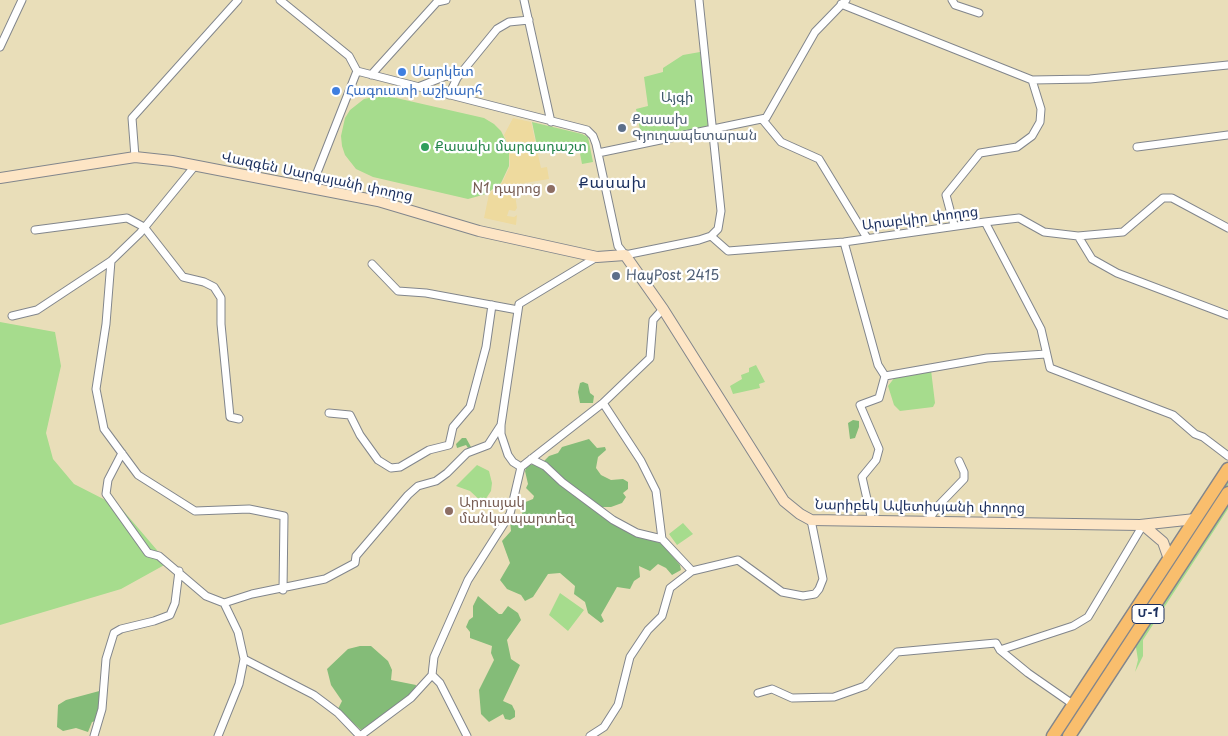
<!DOCTYPE html>
<html>
<head>
<meta charset="utf-8">
<style>
	body { margin:0 }
	canvas { display:block; background:#e9deb9 }
</style>
</head>
<body>
<canvas width="1228" height="736"></canvas>
<script>
const g = document.querySelector('canvas').getContext('2d');
g.lineJoin = 'round';
function fill(path, color) {
  g.fillStyle = color;
  g.fill(path, 'evenodd');
}
function shape(rows) {
  const path = new Path2D();
  for (const r of rows) {
    path.moveTo(r[0], r[1]);
    for (let i = 2; i < r.length; i += 2) path.lineTo(r[i], r[i + 1]);
  }
  return path;
}
function strokePath(path, color, width, dash) {
  g.strokeStyle = color;
  g.lineWidth = width;
  g.lineCap = dash ? 'butt' : 'round';
  g.setLineDash(dash || []);
  g.stroke(path);
}
function drawText(font, color, halo, rows, align = 'center') {
  g.font = font + ' "Playpen Sans","Noto Sans Armenian",sans-serif';
  g.lineWidth = 4.5;
  g.setLineDash([]);
  g.textBaseline = 'middle';
  g.strokeStyle = halo;
  g.fillStyle = color;
  for (const [text, x, y, turn = 0] of rows) {
    g.save();
    g.translate(x, y);
    g.rotate((+turn || 0) * Math.PI / 180);
    g.textAlign = isNaN(turn) ? turn : align;
    if (halo) g.strokeText(text, 0, 0);
    g.fillText(text, 0, 0);
    g.restore();
  }
}
fill(shape([
	[700,52,713,127,642,140,636,109,648,106,644,77,663,72,663,68,683,55],
	[383,95,484,118,494,124,501,131,509,147,509,166,501,183,486,194,468,199,373,177,356,169,345,155,342,146,341,136,345,118,350,110,364,99],
	[532,122,582,134,588,137,593,162,582,164,578,143,538,151],
	[0,322,55,332,61,366,46,433,53,459,74,484,121,508,168,563,121,589,0,625],
	[756,365,765,382,759,384,760,388,733,394,730,386,742,379,741,375,749,372,749,368],
	[931,370,935,403,933,407,900,411,894,405,888,386,895,377],
	[477,465,489,471,492,483,491,491,483,503,470,491,456,486],
	[1228,476,1228,485,1219,500,1063,736,1057,736],
	[1228,505,1228,509,1143,640,1143,656,1135,672,1138,660,1135,641],
	[683,523,693,534,677,545,669,534],
	[560,593,584,610,568,631,549,615]
]), '#a6dc8d');
fill(shape([
	[583,382,588,384,590,393,594,396,593,403,580,403,578,392,580,383],
	[853,420,859,421,859,427,855,438,850,439,848,423],
	[462,438,466,438,471,447,468,448,466,445,457,448,456,444],
	[589,439,597,448,605,447,606,450,598,457,596,468,601,475,611,480,623,479,628,482,628,489,623,493,626,497,622,503,611,507,602,507,610,520,639,535,662,544,680,565,681,570,672,575,666,568,658,564,650,571,639,566,640,577,634,581,630,589,617,587,601,615,604,621,601,623,588,613,585,602,574,594,575,586,560,573,548,574,533,597,525,601,521,595,507,589,500,580,510,563,502,541,511,531,510,521,522,517,523,503,533,499,534,496,526,488,528,484,525,471,527,466,544,461,549,456,558,453,562,447],
	[478,596,499,614,502,614,508,606,518,613,521,620,507,640,511,659,520,665,503,701,512,705,515,711,515,717,510,720,505,719,503,714,489,722,481,714,479,690,494,660,491,653,492,646,470,638,470,632,466,627,469,620,473,617,473,606],
	[360,646,371,646,388,661,392,670,391,680,416,685,415,690,401,703,361,730,338,709,342,701,331,685,327,669,348,649],
	[103,690,96,721,92,722,88,732,76,728,63,731,57,727,58,705,66,700]
]), '#84bc78');
fill(shape([
	[513,118,531,122,541,168,547,167,549,179,519,184,514,188,517,208,515,211,509,210,507,216,514,217,517,215,516,225,484,218,489,194,502,183,510,166,509,147,504,135]
]), '#eeda9e');
const street = shape([
	[280,0,349,56,357,71,587,130,593,136,596,144,618,246,625,255,699,240,711,236,718,229,721,211,699,0],
	[524,0,551,122],
	[952,0,955,5,979,13],
	[437,2,446,0],
	[841,4,1032,80,1090,79,1228,65],
	[0,47,22,0],
	[371,75,437,2],
	[418,87,446,76,457,78],
	[449,95,457,78,497,29,509,22,529,20],
	[762,119,781,142,819,159,867,238],
	[1137,147,1228,135],
	[598,153,766,118,815,32,846,0],
	[135,157,132,118,238,0],
	[311,188,357,71],
	[985,222,1019,218,1044,232,1078,236,1092,259,1117,273,1228,315],
	[954,225,946,195,980,153,1017,147,1032,136,1040,122,1041,109,1032,80],
	[35,230,127,218,144,227,183,277,204,282,214,287,221,298,221,324,230,417,239,419],
	[711,236,728,251,844,242,985,222,1041,329,1050,368,1173,415,1195,434,1203,437,1228,456],
	[1078,236,1123,232,1163,198,1172,198,1228,228],
	[844,242,878,365,885,376,879,398,860,405,879,449,876,460,862,477,872,521],
	[111,261,106,324,96,389,104,429,138,475,195,511,249,509,284,516,283,590],
	[372,264,398,291,426,293,518,310],
	[12,316,37,310,111,261,140,233,194,167],
	[885,376,987,358,1046,354],
	[603,403,641,461,656,491,662,539,692,571,738,560,782,592,803,596,815,594,819,589,823,579,811,520],
	[329,413,350,415,360,435,378,460,391,468,400,467,429,450,449,445,453,427,470,407,486,347,492,305],
	[122,453,108,480,106,494,148,553,159,556,206,596,224,603,238,632,244,659,239,684,218,736],
	[531,459,545,466,562,482,613,520,637,533,662,539],
	[521,467,513,462,508,455,501,434,501,425,519,304,597,257],
	[521,467,603,403,650,358,653,320,663,309],
	[928,521,938,506,964,479,964,472,959,461],
	[224,603,252,594,325,579,355,563,356,556,408,495,418,486,436,481,447,473,467,453,488,445,501,425],
	[1000,650,1073,626,1088,617,1143,525],
	[244,659,314,695,338,713,360,736],
	[432,675,434,657,468,580,510,514,521,467],
	[432,675,440,683,467,736],
	[758,693,772,689,792,698,834,697,865,686,897,652,996,643,1000,650,1028,673,1074,705],
	[94,736,102,709,106,659,114,633,121,629,154,621,170,615,175,603,179,571],
	[360,736,411,698,432,675],
	[590,736,604,727,618,705,630,657,648,630,662,616,670,588,692,571]
]);
const secondary = shape([
	[0,178,135,157,172,161,378,201,479,231,597,257,625,255,663,309,784,501,800,514,811,520,1140,525,1195,519],
	[1143,525,1163,542,1169,559]
]);
const highway = shape([
	[1053,736,1228,469],
	[1069,736,1228,493]
]);
strokePath(street, '#82868c', 9);
strokePath(secondary, '#82868c', 12);
strokePath(highway, '#82868c', 15);
strokePath(street, '#fff', 7);
strokePath(secondary, '#fde5c5', 10);
strokePath(highway, '#f9be6d', 12);
for (const [x, y, r, color] of [
	[402,72,5,"#3f7fe0"],
	[336,91,5,"#3f7fe0"],
	[622,128,5,"#5c6f8a"],
	[425,147,5,"#2e9e5b"],
	[551,189,5,"#8d6e63"],
	[616,276,5,"#5c6f8a"],
	[449,511,5,"#8d6e63"]
]) {
  const dot = new Path2D();
  dot.arc(x, y, r, 0, 2 * Math.PI);
  g.fillStyle = color;
  g.fill(dot);
  strokePath(dot, '#fff', 2);
}
for (const [x, y, w] of [
	[1148,614,32]
]) {
  const box = new Path2D();
  box.roundRect(x - w / 2, y - 9.5, w, 19, 4);
  g.fillStyle = '#fff';
  g.fill(box);
  strokePath(box, '#1b2f5e', 1);
}
drawText('bold 12px', '#1b2f5e', null, [
	["Մ-1",1148,614]
]);
drawText('14px', '#366cbe', '#fff', [
	["Մարկետ",412,72],
	["Հագուստի աշխարհ",346,91]
], 'left');
drawText('14px', '#3e5a6a', '#fff', [
	["Այգի",677,98]
]);
drawText('14px', '#4e5e75', '#fff', [
	["Քասախ",632,120],
	["Գյուղապետարան",632,136],
	["HayPost 2415",626,276]
], 'left');
drawText('14px', '#27864d', '#fff', [
	["Քասախ մարզադաշտ",435,147]
], 'left');
drawText('14px', '#1b2f5e', '#fff', [
	["Վազգեն Սարգսյանի փողոց",317,177,12],
	["Արաբկիր փողոց",920,219,-7],
	["Նարիբեկ Ավետիսյանի փողոց",920,507,1]
]);
drawText('14px', '#785e54', '#fff', [
	["N1 դպրոց",541,189],
	["Արուսյակ",459,503,"left"],
	["մանկապարտեզ",459,519,"left"]
], 'right');
g.letterSpacing = '1px';
drawText('16px', '#1b2f5e', '#fff', [
	["Քասախ",613,184]
]);
g.letterSpacing = '0px';
</script>
</body>
</html>
